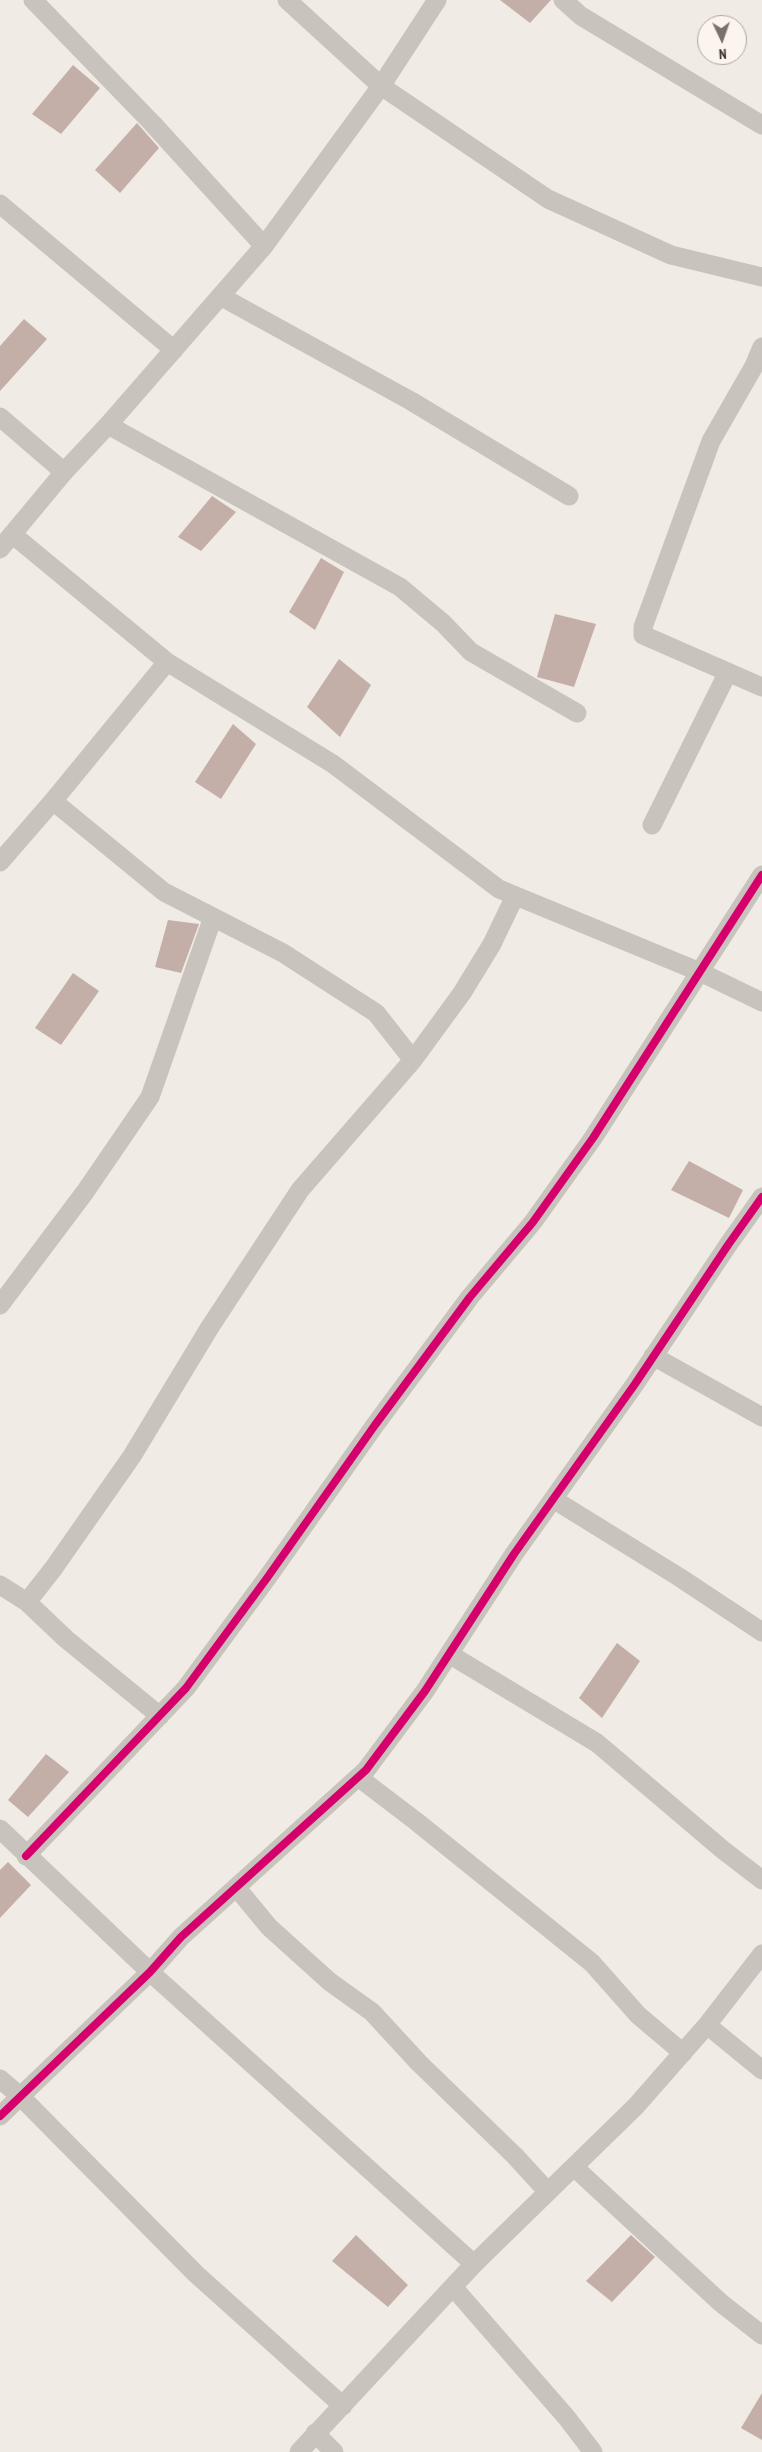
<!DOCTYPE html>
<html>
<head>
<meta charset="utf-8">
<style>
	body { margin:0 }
	#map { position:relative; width:762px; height:2452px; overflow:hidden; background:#f0ebe5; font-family:"PT Sans Narrow",sans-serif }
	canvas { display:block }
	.north { position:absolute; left:697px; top:15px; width:50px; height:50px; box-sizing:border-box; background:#fbf5ee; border:1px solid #aea6a0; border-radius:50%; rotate:177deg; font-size:14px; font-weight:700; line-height:20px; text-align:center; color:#3b302b }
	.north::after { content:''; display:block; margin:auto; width:18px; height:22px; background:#7a716c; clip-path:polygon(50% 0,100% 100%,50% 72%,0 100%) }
</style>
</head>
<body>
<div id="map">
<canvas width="762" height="2452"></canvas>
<div class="north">N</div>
</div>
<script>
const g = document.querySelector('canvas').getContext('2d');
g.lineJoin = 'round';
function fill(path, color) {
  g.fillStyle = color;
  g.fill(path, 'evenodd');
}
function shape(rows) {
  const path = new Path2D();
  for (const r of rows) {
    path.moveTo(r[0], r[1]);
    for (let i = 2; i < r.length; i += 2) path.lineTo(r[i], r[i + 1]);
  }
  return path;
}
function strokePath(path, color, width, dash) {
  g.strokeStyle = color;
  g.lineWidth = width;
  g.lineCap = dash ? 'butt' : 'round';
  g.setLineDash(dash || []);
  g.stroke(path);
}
fill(shape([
	[500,0,551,0,530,23],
	[73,65,100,88,61,134,32,114],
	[137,123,159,148,120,193,95,170],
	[24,319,47,339,0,391,0,346],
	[212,496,236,512,201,551,178,537],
	[321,558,344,572,315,630,289,612],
	[555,614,596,624,574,687,537,677],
	[339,659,371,685,340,737,307,707],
	[233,724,256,744,221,799,195,782],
	[168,920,199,924,181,973,155,967],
	[73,973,99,991,61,1045,35,1028],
	[689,1161,743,1190,729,1218,671,1190],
	[617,1643,640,1661,602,1718,579,1698],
	[46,1754,69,1772,28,1817,8,1800],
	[8,1862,31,1885,0,1918,0,1870],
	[356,2235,408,2285,388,2307,332,2261],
	[631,2235,655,2257,612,2302,586,2281],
	[762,2393,762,2440,741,2428]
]), '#c3afa7');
strokePath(shape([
	[33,0,152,123,264,246],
	[287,0,381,86,548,199,671,255,762,277],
	[563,0,581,16,762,125],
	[0,204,174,350],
	[220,296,411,401,569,496],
	[762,347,754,366,711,441,643,627,643,635,762,687],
	[0,417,64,472],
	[108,425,400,587,443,623,471,652,577,713],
	[12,534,167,662,333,764,499,889,700,972,762,1002],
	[0,549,64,472,108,425,264,246,381,86,437,0],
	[53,801,167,662],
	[652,825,728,672],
	[0,862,53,801,164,892,283,953,376,1013,413,1060],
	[0,1305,85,1192,150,1097,213,917],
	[653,1356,762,1417],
	[553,1499,679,1577,762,1632],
	[0,1585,27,1602,53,1569,132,1456,210,1327,300,1190,413,1060,462,993,492,944,515,896],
	[27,1602,66,1639,160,1716],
	[449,1654,597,1743,723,1850,762,1880],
	[358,1777,417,1822,592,1963,638,2015,683,2053],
	[0,1829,150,1972,474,2264],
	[26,1856,186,1688,267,1578,375,1425,470,1297,533,1222,593,1138,762,875],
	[236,1887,269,1927,330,1982,372,2012,419,2063,515,2156,548,2192],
	[707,2025,762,2070],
	[0,2079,21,2097,196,2274,343,2406],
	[0,2116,150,1972,181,1937,366,1770,425,1691,514,1554,635,1384,728,1245,762,1197],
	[574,2167,721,2303,762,2335],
	[453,2287,567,2418,593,2452],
	[315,2433,334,2452],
	[299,2452,474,2264,636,2106,707,2025,762,1954]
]), '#c9c3be', 19);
strokePath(shape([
	[26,1856,186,1688,267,1578,375,1425,470,1297,533,1222,593,1138,762,875],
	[0,2116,150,1972,181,1937,366,1770,425,1691,514,1554,635,1384,728,1245,762,1197]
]), '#d6006c', 8);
</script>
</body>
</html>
